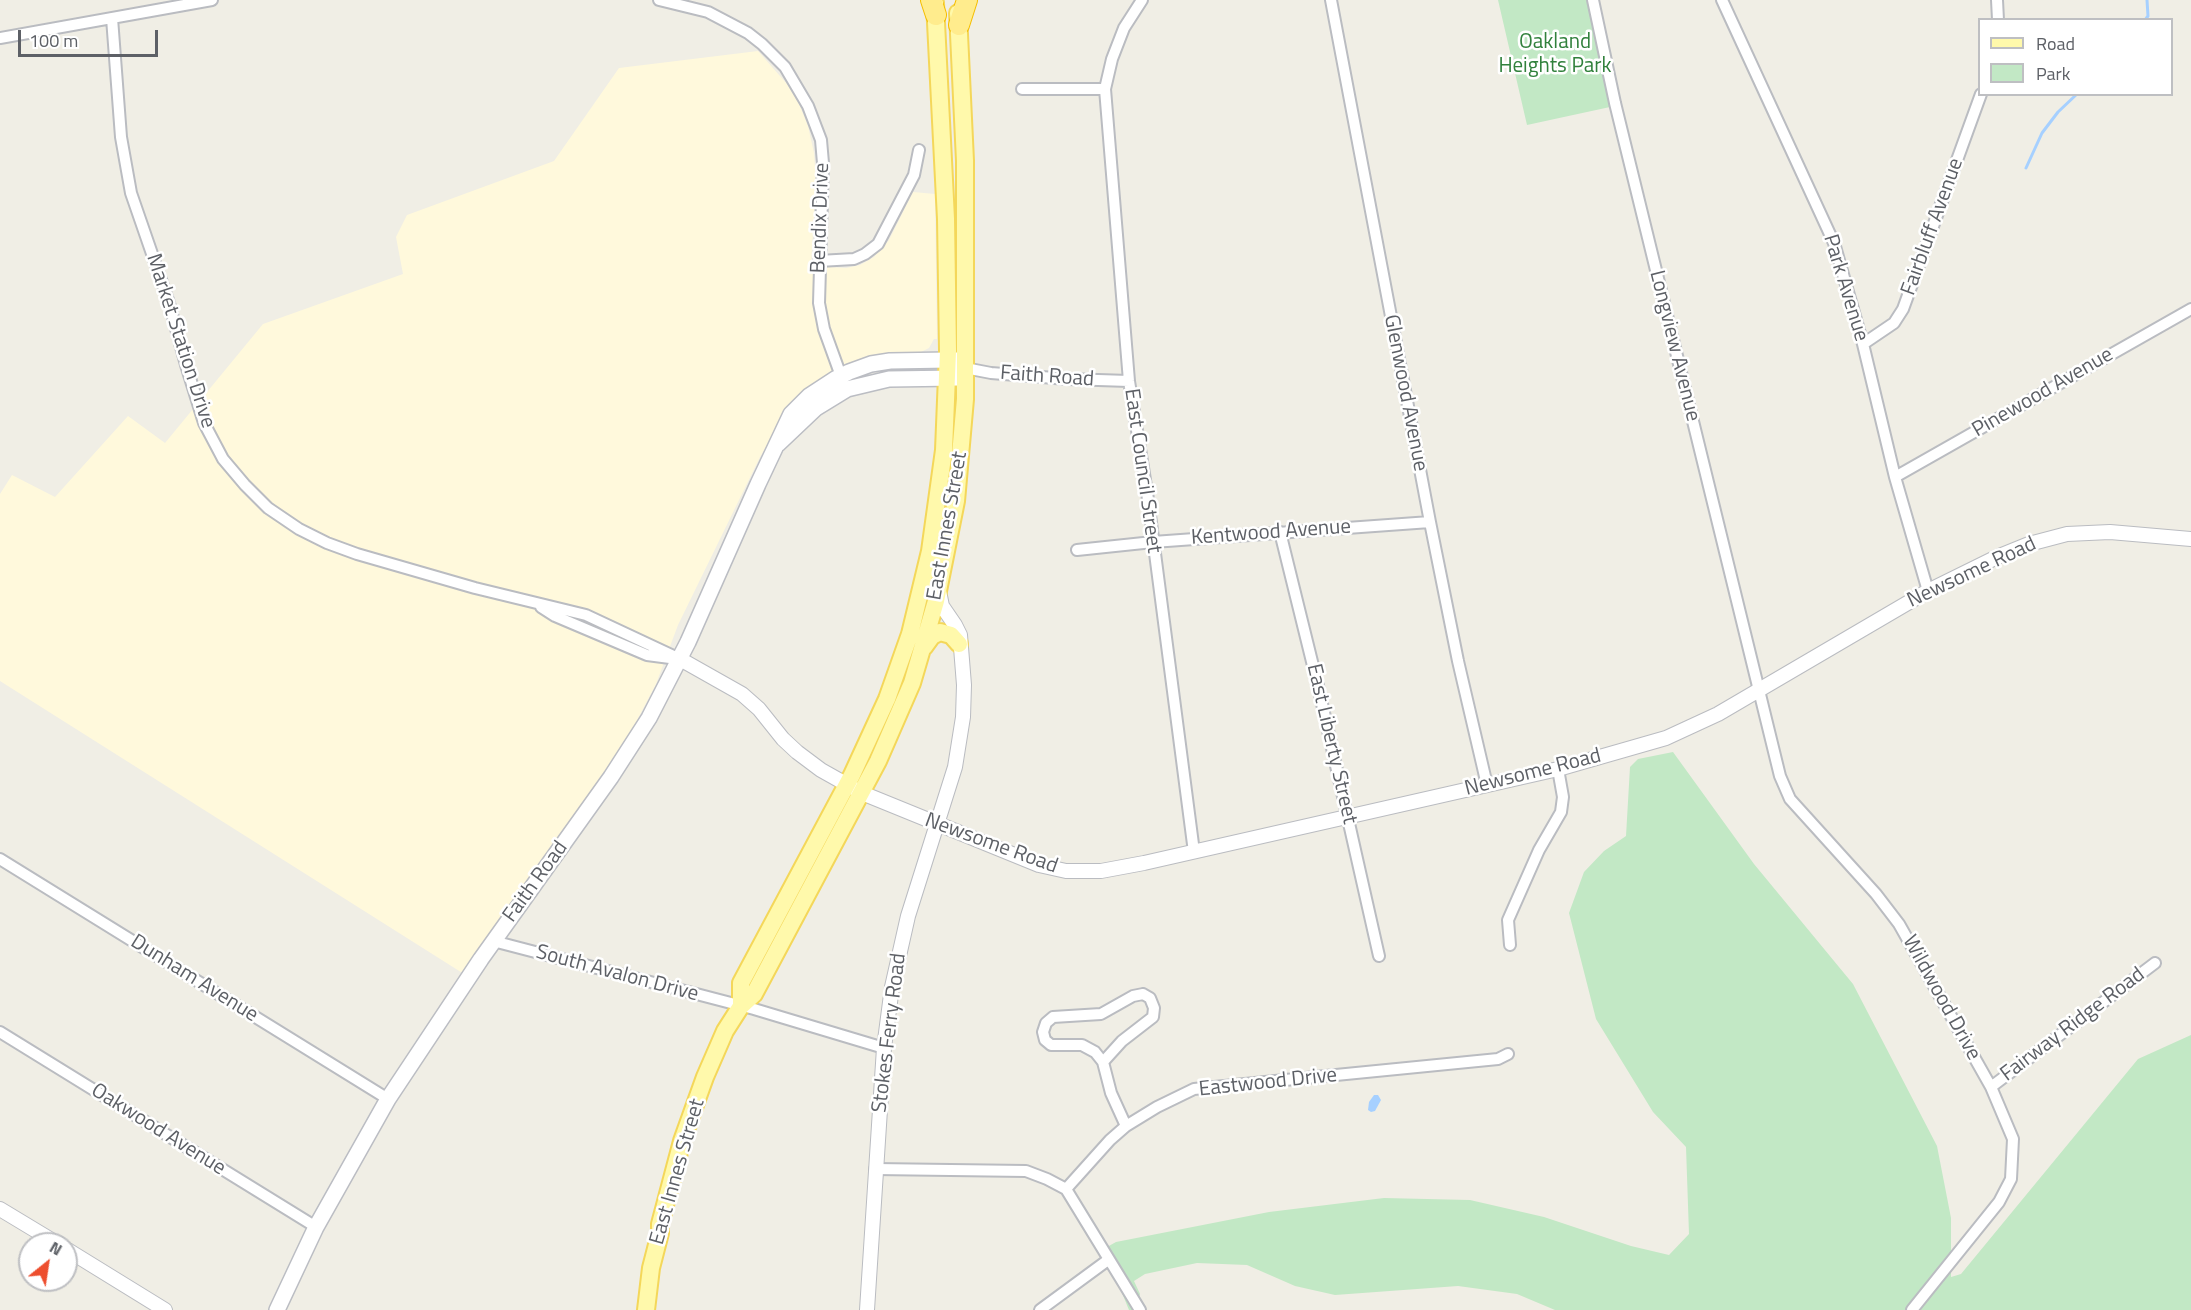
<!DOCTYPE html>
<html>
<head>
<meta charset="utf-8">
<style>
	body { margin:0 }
	#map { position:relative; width:2191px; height:1310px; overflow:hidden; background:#f0eee5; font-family:"Titillium Web",sans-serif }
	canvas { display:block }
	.legend { position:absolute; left:1978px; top:18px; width:195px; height:78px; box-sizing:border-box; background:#fff; border:2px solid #bebfc2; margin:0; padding:8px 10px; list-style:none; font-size:18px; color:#5d6066 }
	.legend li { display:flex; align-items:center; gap:12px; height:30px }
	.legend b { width:30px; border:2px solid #bebfc2 }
	.north { position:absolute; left:18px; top:1232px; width:60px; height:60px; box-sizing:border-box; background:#fff; border:2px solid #bebfc2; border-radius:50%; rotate:30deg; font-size:16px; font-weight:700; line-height:24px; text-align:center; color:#5d6066 }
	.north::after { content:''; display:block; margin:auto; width:21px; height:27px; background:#ed4e2e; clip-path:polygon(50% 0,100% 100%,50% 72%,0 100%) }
	.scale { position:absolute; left:18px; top:30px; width:140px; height:27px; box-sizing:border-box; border:3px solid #5d6066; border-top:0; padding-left:8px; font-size:18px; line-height:21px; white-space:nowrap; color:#5d6066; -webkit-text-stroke:4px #fff; paint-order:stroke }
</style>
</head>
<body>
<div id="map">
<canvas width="2191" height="1310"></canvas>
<ul class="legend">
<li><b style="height:8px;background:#fff9ab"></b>Road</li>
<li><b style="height:16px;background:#c2e8c5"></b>Park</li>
</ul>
<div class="north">N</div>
<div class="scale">100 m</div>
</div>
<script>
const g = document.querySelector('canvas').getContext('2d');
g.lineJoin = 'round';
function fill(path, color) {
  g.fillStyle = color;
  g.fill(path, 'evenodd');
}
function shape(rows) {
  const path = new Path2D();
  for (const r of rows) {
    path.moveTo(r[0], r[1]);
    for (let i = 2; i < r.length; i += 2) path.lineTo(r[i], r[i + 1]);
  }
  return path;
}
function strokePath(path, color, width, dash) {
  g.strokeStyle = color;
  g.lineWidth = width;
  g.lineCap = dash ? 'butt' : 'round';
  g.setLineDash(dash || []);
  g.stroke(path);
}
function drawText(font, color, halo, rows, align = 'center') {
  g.font = font + ' "Titillium Web",sans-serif';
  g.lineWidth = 5;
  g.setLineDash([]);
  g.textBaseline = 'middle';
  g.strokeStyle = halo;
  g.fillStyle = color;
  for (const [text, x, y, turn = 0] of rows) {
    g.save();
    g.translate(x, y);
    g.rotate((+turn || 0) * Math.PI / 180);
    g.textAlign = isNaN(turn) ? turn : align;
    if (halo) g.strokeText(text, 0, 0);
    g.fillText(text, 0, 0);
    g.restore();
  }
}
fill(shape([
	[758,51,787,84,799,104,808,126,814,153,816,181,811,266,846,268,860,265,874,257,889,240,913,192,935,194,937,339,934,339,929,348,921,352,881,358,782,419,760,457,678,625,656,684,634,726,560,840,464,974,0,681,0,494,12,475,55,497,128,416,165,443,263,324,403,274,396,237,407,215,554,161,619,68]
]), '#fff9dc');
fill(shape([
	[1498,0,1587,0,1610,107,1527,125],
	[1673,752,1754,864,1853,984,1937,1146,1951,1218,1951,1277,1961,1274,2138,1059,2191,1035,2191,1310,1555,1310,1517,1294,1458,1286,1335,1295,1295,1286,1247,1265,1197,1263,1145,1274,1134,1281,1140,1294,1136,1310,1129,1310,1120,1288,1111,1273,1121,1267,1107,1247,1116,1242,1269,1212,1384,1198,1470,1200,1544,1217,1631,1246,1669,1255,1689,1234,1686,1147,1653,1112,1596,1019,1569,913,1584,872,1604,851,1626,836,1630,767,1638,759]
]), '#c2e8c5');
fill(shape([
	[1374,1095,1378,1095,1381,1100,1375,1111,1371,1112,1368,1110,1369,1102]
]), '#a6d0ff');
strokePath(shape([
	[2145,20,2148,16,2147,0],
	[2026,168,2042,133,2058,112,2077,94]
]), '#a6d0ff', 3);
const minor = shape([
	[659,0,708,12,748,33,762,44,785,67,808,106,821,140,823,163,819,303,824,329,841,376],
	[1142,0,1124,28,1112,59,1105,89,1129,381,1147,492,1194,852],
	[1331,0,1430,522,1458,661,1487,785],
	[1593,0,1615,103,1780,776,1790,799,1876,894,1899,924,1991,1087,2013,1139,2011,1179,1999,1202,1912,1310],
	[1722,0,1834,243,1863,344,1895,477,1928,591],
	[1997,0,1998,20],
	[112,18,121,137,131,193,169,303,186,365,204,423,223,459,245,485,268,508,299,529,327,543,357,554,475,588,586,615,680,659],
	[0,38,212,0],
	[1022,89,1105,89],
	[819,261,854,259,865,254,878,244,914,175,919,150],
	[1863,344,1894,323,1903,309,1981,94],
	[965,368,991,373,1067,379,1129,381],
	[1895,477,2191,309],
	[1280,532,1318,686,1379,956],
	[1077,550,1153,542,1430,522],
	[541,607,555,616,647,655,670,658],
	[0,859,388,1099],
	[493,941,754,1009,884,1048],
	[1510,945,1508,920,1539,850,1561,812,1563,797,1558,769],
	[1143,994,1150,998,1154,1008,1153,1017,1122,1041,1103,1062,1095,1052,1082,1045,1051,1045,1045,1040,1043,1032,1046,1023,1053,1017,1101,1014,1133,996,1143,994],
	[0,1032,316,1227],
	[1103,1062,1111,1093,1126,1126],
	[1991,1087,2155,963],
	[875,1169,1026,1171,1047,1179,1066,1189,1140,1310],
	[1066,1189,1110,1140,1126,1126,1157,1107,1194,1089,1498,1059,1508,1054],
	[1040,1310,1108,1260]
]);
const tertiary = shape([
	[680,659,742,694,759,709,783,739,797,752,821,770,862,793,1039,865,1066,871,1101,871,1144,863,1558,769,1666,738,1718,714,1928,591,1997,557,2029,544,2067,534,2110,532,2191,539],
	[0,1209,58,1244],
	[66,1249,165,1310],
	[867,1310,884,1048,892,987,908,916,955,767,963,717,964,685,960,635,955,625,942,606,939,591]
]);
const secondary = shape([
	[277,1310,316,1227,388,1099,481,959,611,777,649,718,688,642,758,484,791,414,809,396,835,379,849,372,871,364,890,361,948,360,957,360,965,368,957,378,889,379,847,389,816,408,778,444]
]);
const primary = shape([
	[924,647,932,636,940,632,951,635,959,644],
	[741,1006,741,983,852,775,887,699,910,634,930,551,944,450,948,351,946,219,935,3],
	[646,1310,651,1268,660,1233,660,1224,682,1141,705,1077,725,1031,741,1006,754,994,878,761,912,683,936,601,956,501,965,399,965,161,958,13]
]);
const motorway = shape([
	[931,0,936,15],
	[959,25,967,0]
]);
strokePath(minor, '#babcc1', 14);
strokePath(tertiary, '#babcc1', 16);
strokePath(secondary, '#bbbdc3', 18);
strokePath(primary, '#f4d75a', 20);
strokePath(motorway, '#f5be00', 22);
strokePath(minor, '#fff', 10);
strokePath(tertiary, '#fff', 14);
strokePath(secondary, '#fff', 15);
strokePath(primary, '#fff9ab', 16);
strokePath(motorway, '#ffec8d', 20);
drawText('21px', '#31813c', '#fff', [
	["Oakland",1555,43],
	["Heights Park",1555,67]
]);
drawText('21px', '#5d6066', '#fff', [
	["Bendix Drive",821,218,-88],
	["Fairbluff Avenue",1933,227,-70],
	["Park Avenue",1845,288,73],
	["Market Station Drive",180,341,72],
	["Longview Avenue",1674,346,76],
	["Faith Road",1047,377,4],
	["Glenwood Avenue",1405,393,79],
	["Pinewood Avenue",2043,393,-30],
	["East Council Street",1142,471,82],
	["East Innes Street",948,526,-80],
	["Kentwood Avenue",1271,533,-4],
	["Newsome Road",1972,573,-25],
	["East Liberty Street",1331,744,77],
	["Newsome Road",1533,773,-14],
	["Newsome Road",991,844,20],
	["Faith Road",536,882,-54],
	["South Avalon Drive",617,974,15],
	["Dunham Avenue",194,979,32],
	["Wildwood Drive",1941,998,61],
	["Fairway Ridge Road",2073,1025,-37],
	["Stokes Ferry Road",890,1033,-83],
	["Eastwood Drive",1268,1083,-6],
	["Oakwood Avenue",158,1130,32],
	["East Innes Street",678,1172,-74]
]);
</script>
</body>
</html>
